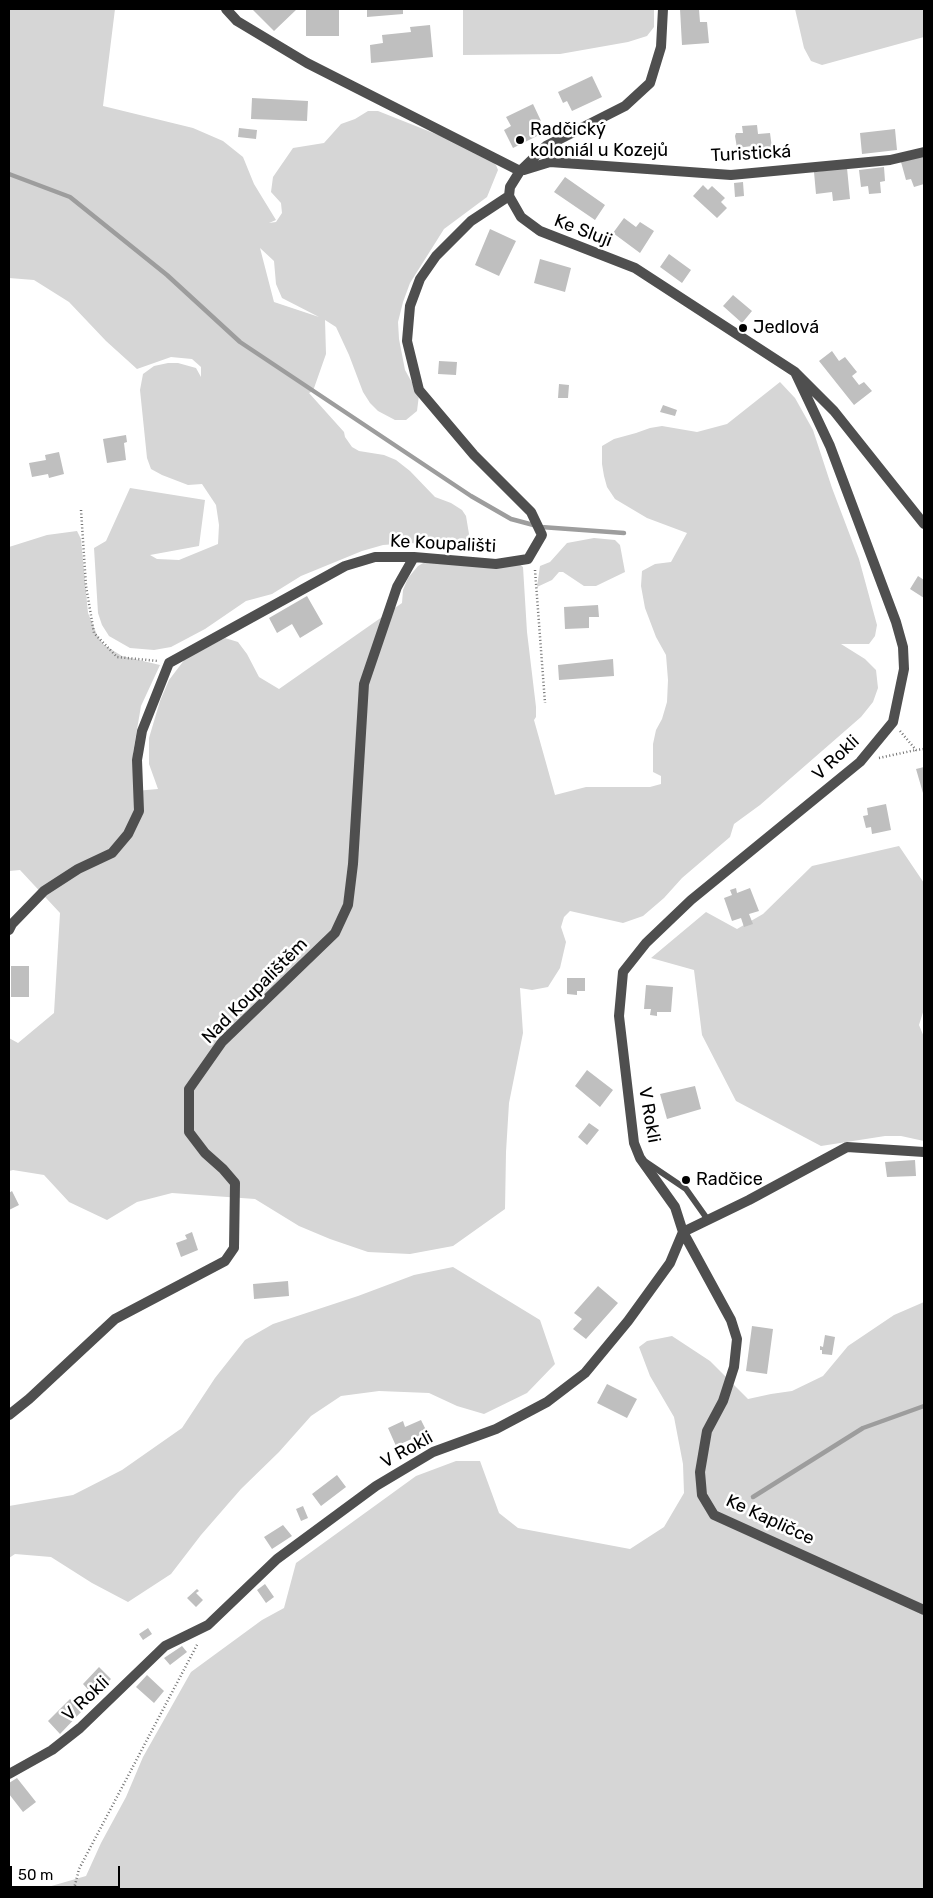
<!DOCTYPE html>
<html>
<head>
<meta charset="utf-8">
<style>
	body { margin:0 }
	#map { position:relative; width:933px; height:1898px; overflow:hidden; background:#fff; font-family:Rubik,sans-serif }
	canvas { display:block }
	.frame { position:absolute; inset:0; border:10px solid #000; pointer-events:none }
	.scale { position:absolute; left:10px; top:1866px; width:110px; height:22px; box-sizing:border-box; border:2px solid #000; border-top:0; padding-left:6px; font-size:15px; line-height:18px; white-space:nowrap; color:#000; -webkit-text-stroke:4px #fff; paint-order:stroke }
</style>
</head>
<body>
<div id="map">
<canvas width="933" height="1898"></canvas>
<div class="frame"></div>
<div class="scale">50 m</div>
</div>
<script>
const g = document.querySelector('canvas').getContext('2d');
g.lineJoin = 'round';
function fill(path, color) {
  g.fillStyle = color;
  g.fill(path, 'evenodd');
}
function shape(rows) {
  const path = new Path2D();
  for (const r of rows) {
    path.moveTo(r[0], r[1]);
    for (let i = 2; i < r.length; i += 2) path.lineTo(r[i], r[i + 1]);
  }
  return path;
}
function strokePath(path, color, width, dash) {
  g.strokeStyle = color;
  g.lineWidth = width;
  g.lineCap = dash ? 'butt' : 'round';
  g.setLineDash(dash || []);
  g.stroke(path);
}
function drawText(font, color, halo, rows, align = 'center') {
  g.font = font + ' Rubik,sans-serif';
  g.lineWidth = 5;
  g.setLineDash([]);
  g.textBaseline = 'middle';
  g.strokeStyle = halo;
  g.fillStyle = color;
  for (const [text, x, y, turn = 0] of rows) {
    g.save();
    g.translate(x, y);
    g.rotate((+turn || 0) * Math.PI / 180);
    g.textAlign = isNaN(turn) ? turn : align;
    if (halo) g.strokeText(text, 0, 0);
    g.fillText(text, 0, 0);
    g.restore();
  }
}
fill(shape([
	[9,9,115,9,103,106,193,128,223,141,243,157,254,184,276,220,269,223,276,222,282,213,281,203,271,192,273,177,293,148,324,143,341,124,355,119,368,111,378,111,461,144,490,159,496,165,498,170,487,197,444,229,410,283,403,302,398,322,399,339,405,370,419,395,417,411,406,420,395,420,378,411,370,403,363,392,349,355,336,327,325,320,326,354,313,391,309,393,344,432,345,437,352,447,359,451,384,455,396,460,410,471,435,497,451,503,462,510,466,516,469,534,465,543,458,549,451,550,432,545,411,543,383,545,362,551,301,576,272,594,246,601,205,629,171,647,154,650,130,648,109,636,102,625,98,613,94,548,106,541,130,488,205,500,199,546,150,555,157,559,179,560,218,544,219,525,216,505,202,484,188,485,162,475,151,469,147,458,140,390,143,374,154,366,168,363,178,363,196,368,201,377,201,367,192,359,171,357,137,369,106,341,69,302,34,280,9,278],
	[260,248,274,261,276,284,282,298,319,317,274,302],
	[463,9,654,9,654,27,647,36,628,42,560,54,463,55],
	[795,9,924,9,924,37,822,65,811,61,804,48],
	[780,382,795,398,813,430,832,488,859,559,877,625,875,636,869,644,841,644,865,659,876,670,878,688,873,702,861,717,760,805,734,824,730,837,682,878,664,898,643,916,623,923,570,911,564,917,561,927,566,942,560,968,548,987,532,990,520,988,523,1033,509,1103,506,1152,505,1209,453,1246,410,1254,368,1252,330,1239,299,1226,255,1199,172,1193,137,1202,107,1220,69,1202,44,1175,13,1170,9,1171,9,1038,18,1043,54,1013,60,913,20,870,9,871,9,547,47,535,77,531,81,539,88,613,98,637,104,645,122,656,160,665,141,706,133,753,135,791,158,789,149,764,149,738,160,701,169,680,185,659,225,638,238,642,247,654,259,677,279,689,402,603,403,590,408,578,418,566,425,562,519,564,523,567,527,632,536,707,536,717,534,720,555,795,586,787,650,787,661,784,661,776,653,772,653,744,656,730,662,719,667,702,668,680,666,655,656,637,645,608,641,586,642,571,655,564,671,562,687,533,647,518,615,499,607,487,604,476,602,464,602,446,614,439,636,433,650,428,662,426,697,432,727,424],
	[594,538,615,540,620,545,625,572,596,586,584,586,563,572,559,572,552,580,537,587,540,566,550,562,567,543],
	[899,846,924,883,924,1009,919,1025,924,1037,924,1141,901,1136,885,1136,821,1146,736,1101,702,1035,694,970,651,958,706,912,737,929,763,914,812,866],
	[453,1267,540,1320,555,1364,527,1393,484,1414,457,1406,429,1393,379,1391,341,1396,311,1416,279,1452,241,1489,201,1535,171,1574,128,1602,92,1583,51,1557,15,1554,9,1558,9,1506,73,1495,122,1470,182,1428,215,1378,245,1340,273,1324,358,1296,414,1275],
	[924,1302,924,1889,41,1889,86,1876,101,1843,126,1797,143,1757,191,1672,262,1620,284,1608,296,1563,416,1476,456,1461,480,1461,499,1513,518,1528,630,1549,664,1527,684,1493,683,1464,674,1417,650,1376,639,1347,647,1341,672,1336,710,1361,748,1399,771,1394,792,1391,823,1376,848,1346,894,1315]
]), '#d6d6d6');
strokePath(shape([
	[9,174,70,197,167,275,240,342,471,496,511,519,541,527,624,533],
	[753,1497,863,1428,924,1406]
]), '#9d9d9d', 4.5);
fill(shape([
	[252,9,297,9,274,31],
	[306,9,339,9,339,36,306,36],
	[367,9,403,9,403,14,367,17],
	[680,9,699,9,700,22,707,22,709,43,682,45],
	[430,25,433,57,371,63,370,45,383,43,382,35,411,32,410,27],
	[592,76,602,97,572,111,567,101,563,103,558,92],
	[252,98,308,101,307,121,251,119],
	[533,104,541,121,532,125,537,136,513,148,504,130,511,126,506,117],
	[757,125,758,134,770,133,772,148,752,150,752,146,737,148,735,136,736,133,743,133,742,126],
	[239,128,257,130,256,139,238,137],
	[895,129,897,150,862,154,860,133],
	[924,156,924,184,914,187,911,179,906,180,901,162],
	[884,167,885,181,880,182,881,193,869,194,868,186,861,187,859,170],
	[847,168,850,199,833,201,832,192,816,194,814,172],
	[565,177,605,205,595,220,554,192],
	[743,182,744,196,735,197,734,183],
	[703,185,708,190,712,186,725,198,721,202,727,208,717,218,693,196],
	[624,218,636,227,640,222,654,231,640,253,613,233],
	[490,229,516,241,499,276,475,265],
	[669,254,691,270,682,283,660,267],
	[540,259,571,268,565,292,534,283],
	[733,295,752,311,742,323,723,306],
	[832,351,839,361,845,357,857,372,852,376,859,385,864,382,872,391,854,405,819,361],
	[439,361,457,362,456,375,438,374],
	[559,384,569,385,568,398,558,398],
	[663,405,677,410,675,416,660,412],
	[126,435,127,442,124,443,126,460,107,463,103,439],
	[59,452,64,474,49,478,48,474,32,477,29,463,46,460,45,455],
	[918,576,924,580,924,598,910,589],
	[307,596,323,624,300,638,292,624,277,633,269,618],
	[598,605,599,617,589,617,589,628,565,629,564,607],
	[613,659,614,676,559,680,558,665],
	[924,767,924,793,923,793,916,769],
	[886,804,891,830,872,834,871,827,866,828,863,816,868,815,867,808],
	[736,888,737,893,750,888,759,911,749,914,753,924,744,927,741,918,732,921,724,898,732,895,730,890],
	[11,966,29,966,29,997,11,997],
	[567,978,585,978,585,991,577,991,577,995,567,994],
	[646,985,673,987,671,1012,657,1012,657,1016,650,1015,651,1009,644,1009],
	[587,1070,613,1090,600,1107,575,1086],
	[695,1086,701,1109,667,1119,660,1094],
	[589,1123,599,1130,587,1145,578,1137],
	[915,1160,916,1176,887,1177,885,1162],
	[12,1191,19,1205,9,1210,9,1193],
	[192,1232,198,1250,181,1257,176,1243,187,1239,185,1235],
	[288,1281,289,1296,254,1299,253,1284],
	[598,1286,618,1303,586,1339,573,1329,582,1319,574,1313],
	[752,1326,773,1329,767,1374,746,1371],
	[825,1335,835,1337,832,1355,822,1354,822,1350,820,1350,820,1346,823,1347],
	[607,1384,637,1399,627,1418,597,1403],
	[421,1420,427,1432,396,1446,388,1428,403,1421,405,1427],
	[337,1475,346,1487,321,1506,312,1494],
	[303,1506,308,1518,301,1521,296,1509],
	[283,1525,292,1536,272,1549,264,1537],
	[265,1584,274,1597,266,1603,257,1590],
	[197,1589,199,1591,196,1593,203,1600,196,1607,187,1598],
	[148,1628,152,1634,143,1640,139,1634],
	[182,1646,187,1652,170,1665,164,1658],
	[99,1667,111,1679,94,1696,83,1684],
	[147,1675,164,1691,154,1703,136,1687],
	[70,1699,82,1711,60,1734,48,1721],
	[17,1778,36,1802,23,1812,9,1794,9,1783]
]), '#bfbfbf');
strokePath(shape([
	[81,510,86,586,94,633,117,657,158,661],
	[535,570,545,703],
	[900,731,916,750,924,749],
	[879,758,916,750],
	[74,1889,79,1869,198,1643]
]), '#717171', 2.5, [1, 2.5]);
strokePath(shape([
	[646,1162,686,1189,708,1220]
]), '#4f4f4f', 6);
strokePath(shape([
	[226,9,237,21,307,63,520,171],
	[663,9,661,47,650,83,625,106,546,146,520,171,510,187,509,196,521,217,540,231,635,268,795,372,834,411,924,524],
	[524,170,550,162,731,175,890,160,924,152],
	[795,372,830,446,896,622,903,647,904,669,893,722,860,762,691,900,646,943,623,972,619,1016,634,1143,640,1158,675,1207,683,1232,731,1320,737,1339,734,1367,723,1401,707,1431,700,1472,702,1495,714,1515,924,1610],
	[9,930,12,924,44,891,78,869,112,853,128,834,139,811,137,760,142,731,169,663,345,566,375,557,414,557,496,564,528,559,542,535,531,512,474,455,419,390,407,341,410,306,420,279,436,256,471,221,509,196],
	[683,1232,749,1200,847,1147,924,1152],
	[9,1415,29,1399,115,1319,225,1261,234,1248,235,1183,223,1169,205,1153,189,1132,189,1089,222,1042,335,933,348,905,353,864,364,684,397,587,414,557],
	[9,1774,52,1750,80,1728,165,1646,208,1625,277,1559,376,1486,433,1452,496,1429,547,1402,585,1373,628,1321,670,1263,683,1232]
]), '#4f4f4f', 10);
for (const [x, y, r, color] of [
	[520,140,5,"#000"],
	[743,328,5,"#000"],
	[686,1180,5,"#000"]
]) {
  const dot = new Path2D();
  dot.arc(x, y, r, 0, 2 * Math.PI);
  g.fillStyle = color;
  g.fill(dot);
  strokePath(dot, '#fff', 2);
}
drawText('18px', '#000', '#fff', [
	["Radčický",530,130],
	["koloniál u Kozejů",530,151],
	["Jedlová",753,328],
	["Radčice",696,1180]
], 'left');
drawText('18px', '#000', '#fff', [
	["Turistická",751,154,-3],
	["Ke Sluji",583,231,21],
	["Ke Koupališti",443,544,3],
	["V Rokli",836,758,-43],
	["Nad Koupalištěm",255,991,-45],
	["V Rokli",649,1115,80],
	["V Rokli",407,1450,-29],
	["Ke Kapličce",770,1520,25],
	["V Rokli",86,1699,-43]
]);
</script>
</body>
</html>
